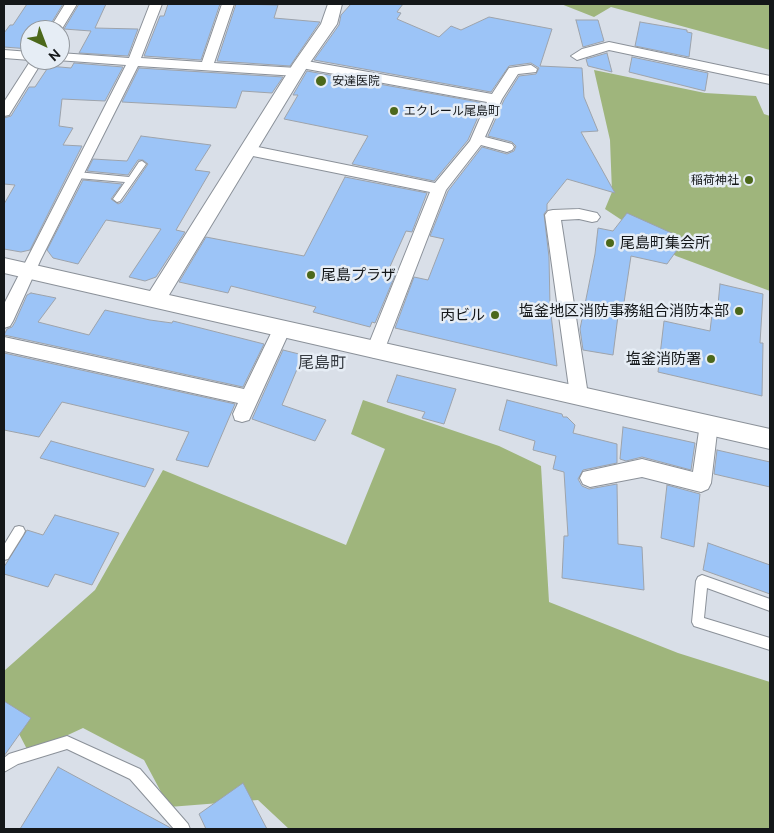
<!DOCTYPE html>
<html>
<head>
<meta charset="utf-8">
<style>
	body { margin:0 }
	#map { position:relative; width:774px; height:833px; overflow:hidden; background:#d9dfe8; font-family:Ubuntu,sans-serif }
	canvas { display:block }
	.frame { position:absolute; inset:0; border:5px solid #141719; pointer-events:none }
	.north { position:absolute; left:20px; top:20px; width:50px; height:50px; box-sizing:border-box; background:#e6edf5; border:1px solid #92979d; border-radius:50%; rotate:137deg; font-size:14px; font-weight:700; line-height:20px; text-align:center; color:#141719 }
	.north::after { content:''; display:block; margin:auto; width:18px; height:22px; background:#4c681b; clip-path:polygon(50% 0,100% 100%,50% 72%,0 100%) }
</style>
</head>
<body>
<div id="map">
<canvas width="774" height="833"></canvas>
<div class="frame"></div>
<div class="north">N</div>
</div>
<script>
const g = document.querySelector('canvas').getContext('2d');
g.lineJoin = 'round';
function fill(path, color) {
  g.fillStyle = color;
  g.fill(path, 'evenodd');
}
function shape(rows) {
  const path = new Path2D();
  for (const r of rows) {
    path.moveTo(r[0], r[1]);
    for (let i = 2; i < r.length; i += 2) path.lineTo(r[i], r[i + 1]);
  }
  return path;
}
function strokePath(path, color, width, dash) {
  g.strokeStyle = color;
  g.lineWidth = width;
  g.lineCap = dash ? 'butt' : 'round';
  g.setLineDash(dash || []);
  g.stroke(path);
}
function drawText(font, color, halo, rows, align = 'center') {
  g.font = font + ' Ubuntu,"Noto Sans JP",sans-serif';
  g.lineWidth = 5;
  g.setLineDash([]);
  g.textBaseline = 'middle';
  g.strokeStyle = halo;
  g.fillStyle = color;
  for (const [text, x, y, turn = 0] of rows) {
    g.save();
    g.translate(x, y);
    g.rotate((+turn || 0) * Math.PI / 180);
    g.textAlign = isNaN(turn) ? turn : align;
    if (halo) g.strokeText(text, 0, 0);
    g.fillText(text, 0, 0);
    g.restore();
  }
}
fill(shape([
	[561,4,770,4,770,50,611,7,594,17],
	[594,70,705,93,756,96,764,114,770,116,770,291,676,256,605,209,612,192,610,140],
	[363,400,499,446,541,466,549,602,678,653,770,682,770,829,289,829,258,800,169,807,144,760,83,728,29,753,4,705,4,671,95,590,163,470,346,545,385,449,351,434]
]), '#9fb57c');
const building = shape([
	[27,4,63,4,47,30,30,30,30,49,4,47,4,33,10,25,13,25,27,4],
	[79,4,106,4,95,28,138,29,128,56,79,53,91,31,64,29,79,4],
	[168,4,220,4,201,60,144,56,160,16,164,16,168,4],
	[236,4,278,5,274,18,320,22,290,66,217,61,236,4],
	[351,4,403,4,397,12,401,13,397,19,439,37,451,26,461,30,489,17,552,29,540,66,582,68,584,97,598,131,581,132,615,193,567,179,547,204,547,210,544,214,549,257,550,306,557,366,395,328,414,277,428,280,444,239,430,236,448,191,482,147,507,154,514,151,516,146,512,142,488,136,504,100,519,76,536,74,539,68,531,63,509,66,491,92,314,60,339,25,341,15,351,4],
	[576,20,598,20,604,41,583,47,576,20],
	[640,22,687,30,687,32,692,33,689,57,635,46,640,22],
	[607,53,612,72,588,66,586,59,607,53],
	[632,57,708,73,705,91,629,72,632,57],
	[74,63,123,67,105,101,62,99,59,126,73,128,63,145,82,146,30,250,21,252,4,249,4,204,15,185,4,184,4,118,11,116,29,87,35,87,49,66,71,68,74,63],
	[139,68,283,77,272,93,242,91,236,108,122,102,139,68],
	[307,71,484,103,468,140,434,181,352,164,368,136,284,119,298,95,293,95,307,71],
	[141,136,211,145,195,170,210,172,176,230,185,232,156,277,145,281,129,277,161,229,106,220,78,264,53,258,47,250,83,180,122,184,111,199,118,204,122,202,148,164,143,160,138,160,128,175,87,171,93,159,127,161,141,136],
	[345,177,427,193,412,232,406,231,388,271,396,273,375,323,372,322,370,327,313,312,316,307,231,286,228,293,179,282,206,237,304,256,345,177],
	[627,213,685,239,667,264,631,256,623,309,619,308,613,355,583,350,580,329,595,254,598,228,613,231,627,213],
	[720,284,763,294,760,343,763,343,762,396,658,372,664,321,710,331,712,314,717,315,720,284],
	[31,293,56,298,38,322,89,335,105,310,150,320,172,323,173,321,264,344,243,387,4,335,7,329,12,327,15,322,27,295,31,293],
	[283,350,303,355,282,405,326,420,315,441,252,419,283,350],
	[4,353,235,404,208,467,176,460,189,432,62,402,39,437,4,430,4,353],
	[397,375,456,389,444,424,422,418,425,412,387,402,397,375],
	[507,400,562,414,563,417,567,417,575,425,573,433,617,444,617,463,583,470,578,479,582,486,589,489,617,484,618,544,642,547,644,590,562,578,564,536,568,536,564,472,553,469,556,456,533,450,535,441,499,430,507,400],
	[623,427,695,443,691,470,642,457,626,461,620,459,623,427],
	[51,441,154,469,145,487,40,458,51,441],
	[717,450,770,462,770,487,714,474,717,450],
	[667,485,700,494,694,547,661,538,667,485],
	[55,515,119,533,92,585,55,574,48,587,4,574,4,567,27,530,43,535,55,515],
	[708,543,770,565,770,594,703,570,708,543],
	[4,701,31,718,4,756,4,701],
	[58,767,169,827,172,829,20,829,58,767],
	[243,783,267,829,206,829,199,814,243,783]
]);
fill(building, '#9cc4f7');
strokePath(building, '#9da3ab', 1);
const service = shape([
	[142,161,146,164,120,201,117,202,113,199,125,182,77,178,73,175,77,172,129,177,139,162,142,161],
	[19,526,23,527,25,531,23,535,8,559,4,560,4,545,15,527,19,526],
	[702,575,770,599,770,611,707,588,704,618,770,638,770,650,694,626,692,622,696,581,698,577,702,575],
	[67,736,140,769,188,824,190,829,174,829,130,779,67,749,18,764,4,772,4,758,9,754,67,736]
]);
const minor = shape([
	[65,4,77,4,60,32,60,30,49,30,65,4],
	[150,4,162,4,141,58,202,62,222,4,234,4,214,63,297,68,303,72,297,76,138,66,41,259,13,321,10,326,4,328,4,304,126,65,57,60,60,60,60,53,129,58,150,4],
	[609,42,770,76,770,84,609,50,577,60,571,56,582,49,609,42],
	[4,50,30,52,30,60,4,58,4,50],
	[31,60,43,60,9,115,4,116,4,102,31,60],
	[301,60,492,94,509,68,531,65,537,69,536,72,518,74,502,99,485,137,512,144,514,147,512,150,507,152,481,145,446,190,384,351,381,356,375,358,369,356,366,351,430,192,248,155,243,153,241,150,243,147,248,145,435,183,470,141,487,102,296,67,295,64,296,61,301,60],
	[579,209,597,213,600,217,597,221,592,222,579,219,561,220,588,395,586,400,579,403,572,400,570,395,545,215,548,211,553,210,579,209],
	[282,321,288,323,291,328,249,420,242,422,235,420,233,414,238,403,4,351,4,337,244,389,276,323,282,321],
	[709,416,716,418,718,424,711,483,708,489,701,492,642,477,590,487,583,484,580,478,583,472,642,459,693,472,700,424,702,418,709,416]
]);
const tertiary = shape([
	[328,4,342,4,337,24,309,64,169,295,770,429,770,449,4,273,4,258,150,291,293,64,321,24,328,4]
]);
strokePath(service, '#8b9199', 2);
strokePath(minor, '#8b9199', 2);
strokePath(tertiary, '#8b9199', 2);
fill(service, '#fff');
fill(minor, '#fff');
fill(tertiary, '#fff');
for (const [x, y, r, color] of [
	[321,81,6,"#4c681b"],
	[394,111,5,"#4c681b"],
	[749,180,5,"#4c681b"],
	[610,243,5,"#4c681b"],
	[311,275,5,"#4c681b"],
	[739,311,5,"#4c681b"],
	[495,315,5,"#4c681b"],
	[711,359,5,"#4c681b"]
]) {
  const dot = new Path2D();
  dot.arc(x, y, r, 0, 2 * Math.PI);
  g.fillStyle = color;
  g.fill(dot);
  strokePath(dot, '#e6edf5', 2);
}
drawText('12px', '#141719', '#e6edf5', [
	["安達医院",332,81],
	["エクレール尾島町",404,111],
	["稲荷神社",739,180,"right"]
], 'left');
drawText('15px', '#141719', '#e6edf5', [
	["尾島町集会所",620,243,"left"],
	["尾島プラザ",321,275,"left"],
	["塩釜地区消防事務組合消防本部",729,311],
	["丙ビル",485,315],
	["塩釜消防署",701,359]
], 'right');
drawText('16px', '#373c42', '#e6edf5', [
	["尾島町",322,363]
]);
</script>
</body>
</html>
